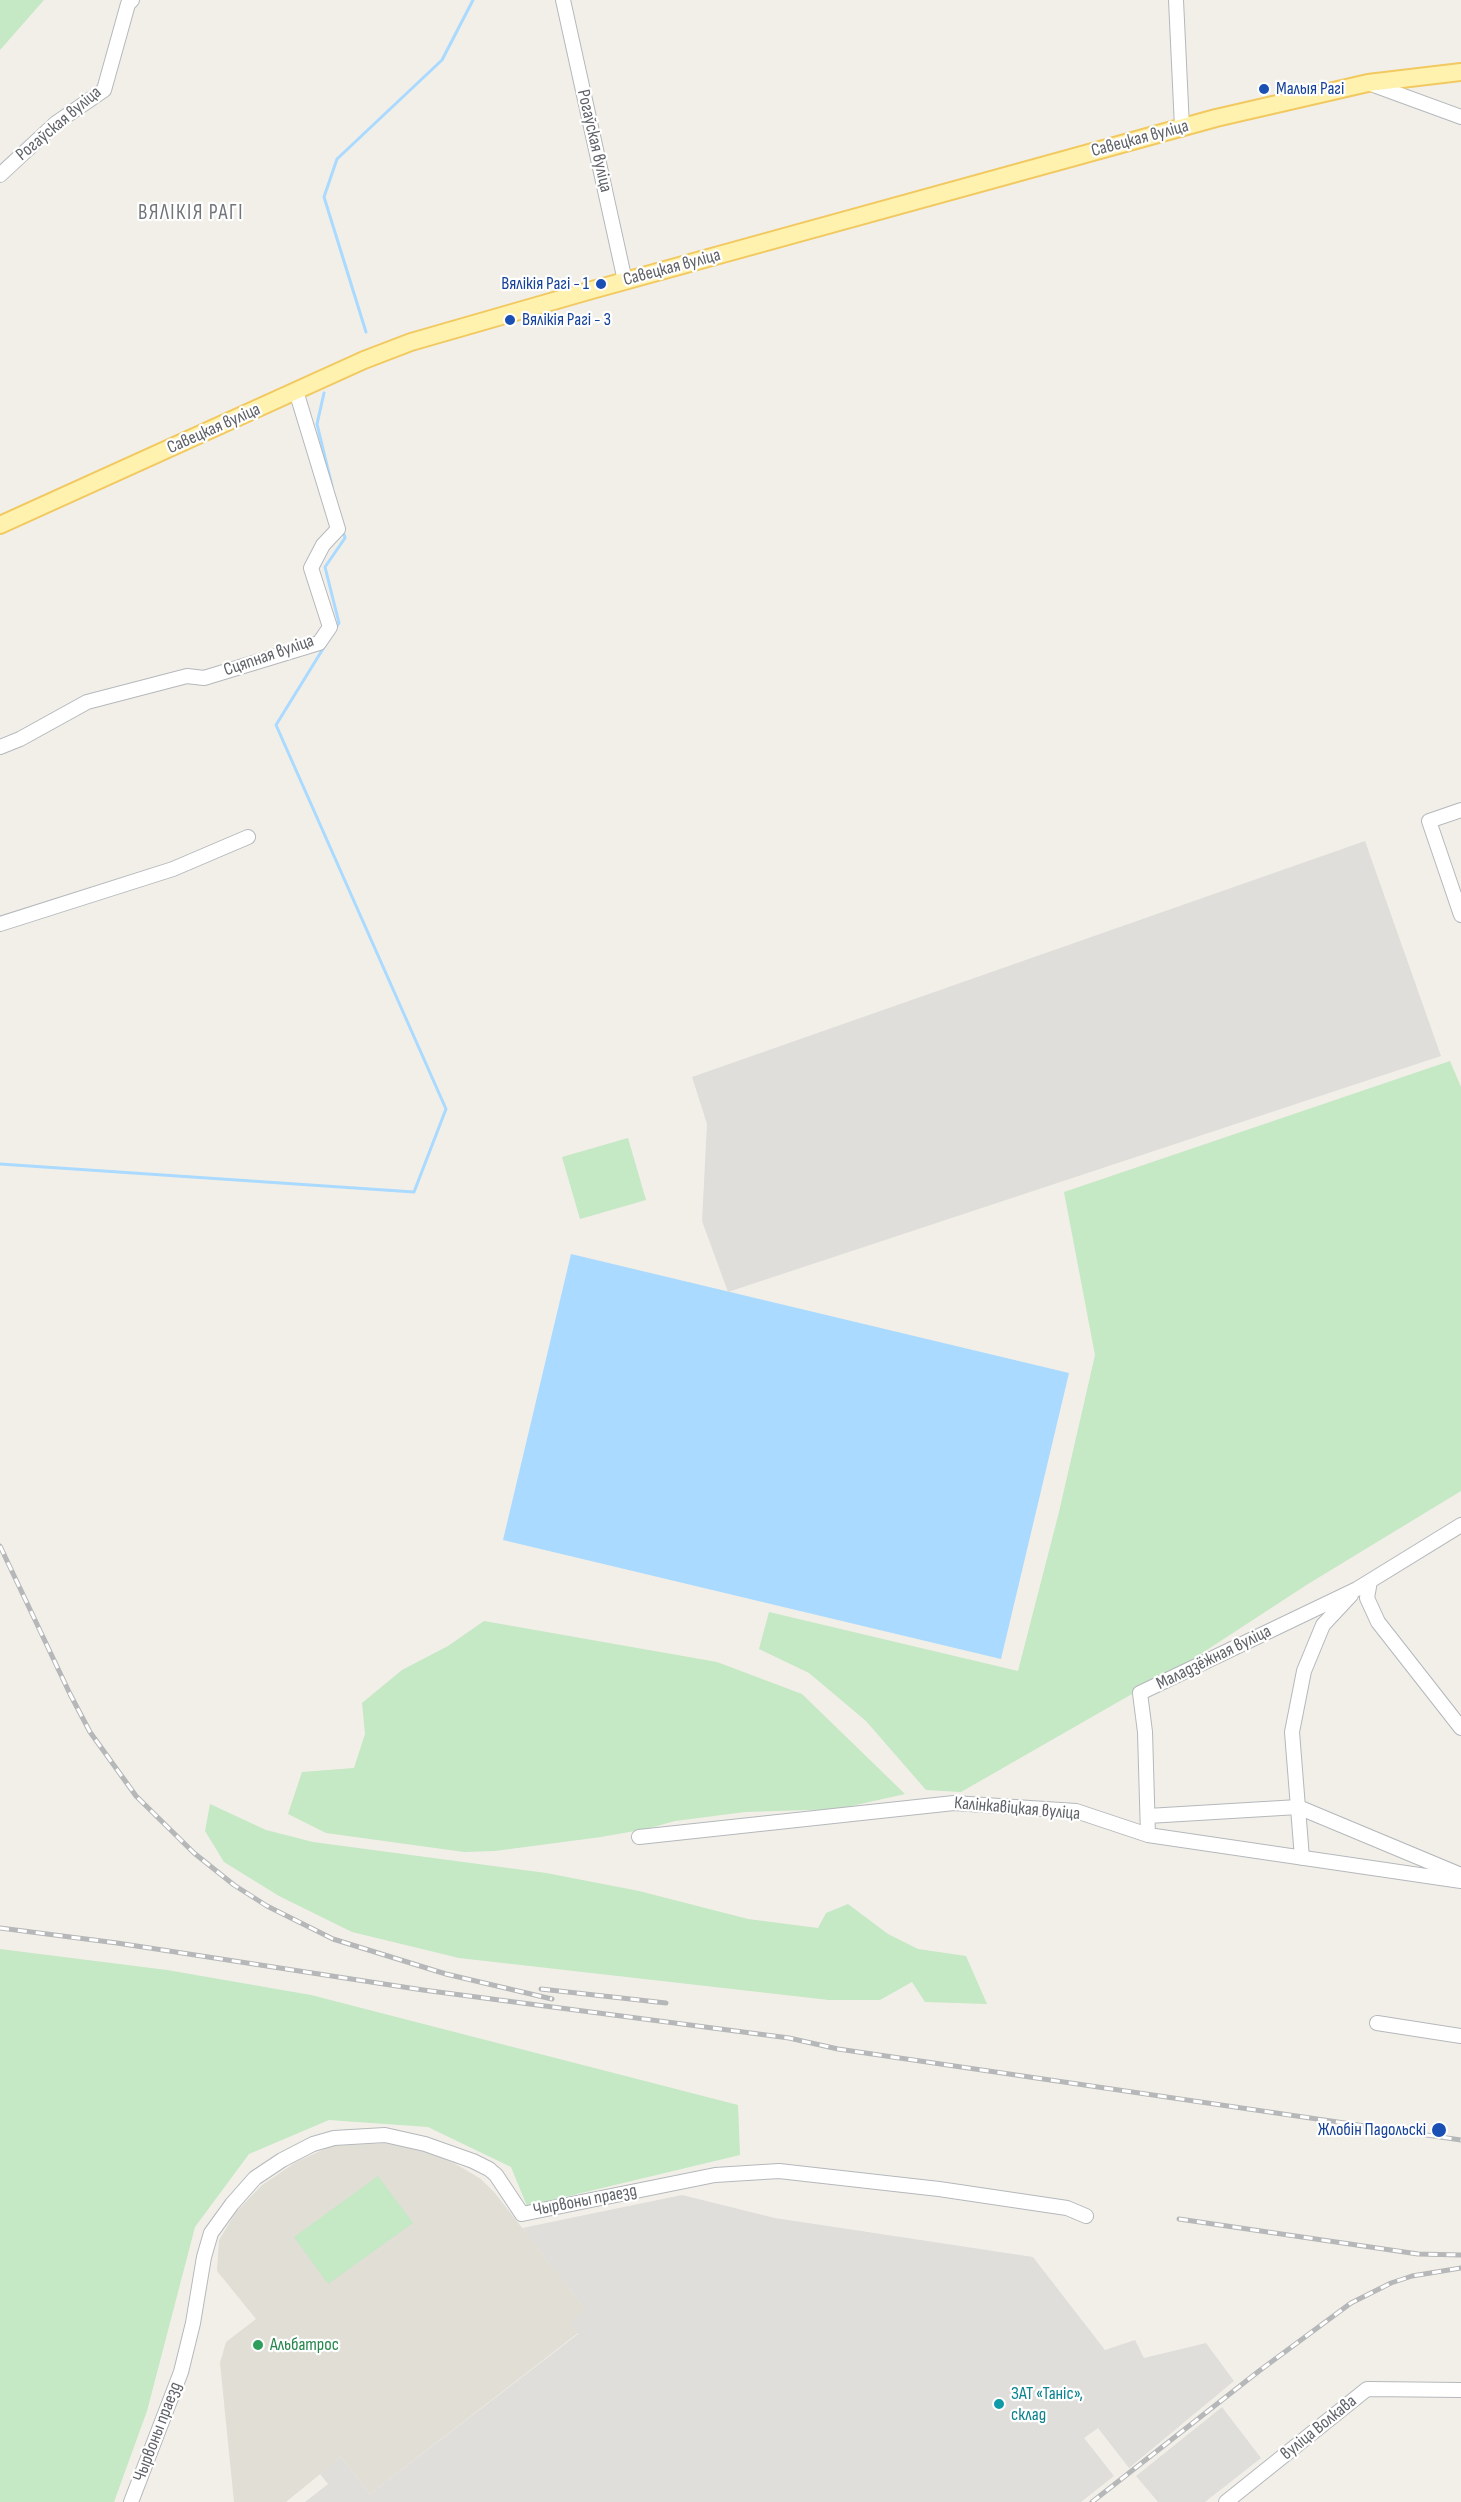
<!DOCTYPE html>
<html>
<head>
<meta charset="utf-8">
<style>
	body { margin:0 }
	canvas { display:block; background:#f1efe8 }
</style>
</head>
<body>
<canvas width="1461" height="2502"></canvas>
<script>
const g = document.querySelector('canvas').getContext('2d');
g.lineJoin = 'round';
function fill(path, color) {
  g.fillStyle = color;
  g.fill(path, 'evenodd');
}
function shape(rows) {
  const path = new Path2D();
  for (const r of rows) {
    path.moveTo(r[0], r[1]);
    for (let i = 2; i < r.length; i += 2) path.lineTo(r[i], r[i + 1]);
  }
  return path;
}
function strokePath(path, color, width, dash) {
  g.strokeStyle = color;
  g.lineWidth = width;
  g.lineCap = dash ? 'butt' : 'round';
  g.setLineDash(dash || []);
  g.stroke(path);
}
function drawText(font, color, halo, rows, align = 'center') {
  g.font = font + ' "Sofia Sans Condensed",sans-serif';
  g.lineWidth = 4.5;
  g.setLineDash([]);
  g.textBaseline = 'middle';
  g.strokeStyle = halo;
  g.fillStyle = color;
  for (const [text, x, y, turn = 0] of rows) {
    g.save();
    g.translate(x, y);
    g.rotate((+turn || 0) * Math.PI / 180);
    g.textAlign = isNaN(turn) ? turn : align;
    if (halo) g.strokeText(text, 0, 0);
    g.fillText(text, 0, 0);
    g.restore();
  }
}
fill(shape([
	[1365,841,1441,1056,728,1292,702,1221,707,1124,692,1077],
	[682,2195,775,2218,1033,2257,1105,2350,1135,2340,1144,2358,1206,2343,1234,2381,1129,2468,1098,2428,1084,2438,1114,2476,1081,2502,305,2502,328,2484,320,2474,341,2457,370,2494,578,2334,569,2322,585,2309,522,2228],
	[1222,2407,1261,2458,1205,2502,1158,2502,1136,2476]
]), '#e0deda');
fill(shape([
	[387,2143,424,2151,454,2163,481,2179,495,2193,586,2310,570,2322,578,2333,370,2494,341,2457,286,2502,234,2502,220,2363,226,2342,256,2319,217,2271,219,2240,236,2212,262,2185,296,2162,331,2146]
]), '#e1ded6');
fill(shape([
	[0,0,44,0,0,50],
	[1450,1061,1461,1087,1461,1491,1308,1584,1193,1659,961,1792,926,1790,866,1721,809,1673,759,1649,769,1612,1018,1671,1059,1512,1095,1355,1064,1192],
	[628,1138,646,1200,580,1219,562,1157],
	[484,1621,717,1662,802,1694,905,1794,838,1809,745,1812,675,1821,646,1829,601,1837,495,1851,464,1852,326,1833,288,1814,302,1772,354,1768,365,1734,362,1703,402,1670,448,1646],
	[210,1804,266,1830,313,1842,546,1873,639,1891,748,1919,818,1928,826,1913,848,1904,888,1934,918,1949,966,1956,987,2004,925,2002,912,1982,880,2000,829,2000,618,1976,459,1958,352,1932,279,1896,224,1862,205,1831],
	[0,1949,167,1970,311,1995,738,2105,740,2155,527,2206,511,2167,428,2127,329,2120,249,2154,195,2227,147,2411,114,2502,0,2502],
	[378,2176,413,2223,328,2284,294,2237]
]), '#c5e8c5');
fill(shape([
	[571,1254,1069,1373,1001,1659,503,1540]
]), '#aadaff');
strokePath(shape([
	[366,332,324,197,337,159,442,60,473,0],
	[324,393,317,424,332,486],
	[335,629,339,623,325,567,345,538,343,531],
	[0,1164,414,1192,446,1109,276,725,326,644]
]), '#aadaff', 3);
const minor = shape([
	[563,0,625,281],
	[1176,0,1182,127],
	[1368,83,1461,117],
	[0,175,56,123,104,90,128,4,132,0],
	[0,747,20,739,87,702,187,676,204,678,319,643,330,627,311,568,323,545,338,529,296,391],
	[1461,810,1429,821,1461,915],
	[0,924,173,869,248,837],
	[1370,1581,1367,1598,1378,1622,1461,1728],
	[1148,1816,1298,1807,1461,1875],
	[1148,1835,1145,1732,1140,1693,1357,1589,1461,1525],
	[639,1837,954,1803,1076,1811,1148,1835,1461,1881],
	[1302,1858,1292,1732,1304,1671,1323,1625,1351,1595],
	[1377,2023,1461,2036],
	[131,2502,181,2372,193,2323,204,2257,211,2233,232,2204,255,2178,282,2160,313,2144,334,2138,385,2135,425,2144,473,2161,489,2169,496,2175,522,2214,715,2175,779,2171,939,2189,1067,2208,1086,2216],
	[1226,2502,1367,2389,1461,2390]
]);
const major = shape([
	[0,525,364,360,411,342,592,290,1216,118,1368,83,1461,72]
]);
strokePath(minor, '#b5b8bc', 16);
strokePath(major, '#f2c960', 20);
strokePath(minor, '#fff', 14);
strokePath(major, '#fff2af', 16);
const rail = shape([
	[0,1546,70,1694,90,1732,136,1796,194,1853,234,1885,267,1906,333,1939,446,1974,552,1999],
	[0,1928,117,1943,423,1990,789,2038,838,2049,1461,2140],
	[541,1989,666,2003],
	[1179,2219,1418,2254,1461,2255],
	[1092,2502,1259,2371,1351,2303,1391,2283,1412,2276,1461,2268]
]);
strokePath(rail, '#b6b7b8', 5);
strokePath(rail, '#fff', 3, [9]);
for (const [x, y, r, color] of [
	[1264,89,6,"#1a4fb4"],
	[601,284,6,"#1a4fb4"],
	[510,320,6,"#1a4fb4"],
	[1439,2130,8,"#1a4fb4"],
	[258,2345,6,"#2e9e5b"],
	[999,2404,6,"#0f9aa8"]
]) {
  const dot = new Path2D();
  dot.arc(x, y, r, 0, 2 * Math.PI);
  g.fillStyle = color;
  g.fill(dot);
  strokePath(dot, '#fff', 2);
}
drawText('18px', '#164399', '#fff', [
	["Малыя Рагі",1276,89],
	["Вялікія Рагі - 1",589,284,"right"],
	["Вялікія Рагі - 3",522,320],
	["Жлобін Падольскі",1426,2130,"right"]
], 'left');
drawText('18px', '#5f6368', '#fff', [
	["Рогаўская вуліца",59,124,-40],
	["Савецкая вуліца",1140,139,-15],
	["Рогаўская вуліца",594,141,77],
	["Савецкая вуліца",672,268,-15],
	["Савецкая вуліца",214,429,-24],
	["Сцяпная вуліца",269,656,-19],
	["Маладзёжная вуліца",1214,1658,-26],
	["Калінкавіцкая вуліца",1017,1809,5],
	["Чырвоны праезд",585,2201,-11],
	["вуліца Волкава",1319,2428,-39],
	["Чырвоны праезд",158,2432,-69]
]);
drawText('18px', '#27864d', '#fff', [
	["Альбатрос",270,2345]
], 'left');
drawText('18px', '#0d838f', '#fff', [
	["ЗАТ «Таніс»,",1011,2394],
	["склад",1011,2415]
], 'left');
g.letterSpacing = '1.5px';
drawText('21px', '#70757a', '#fff', [
	["ВЯЛІКІЯ РАГІ",191,214]
]);
g.letterSpacing = '0px';
</script>
</body>
</html>
